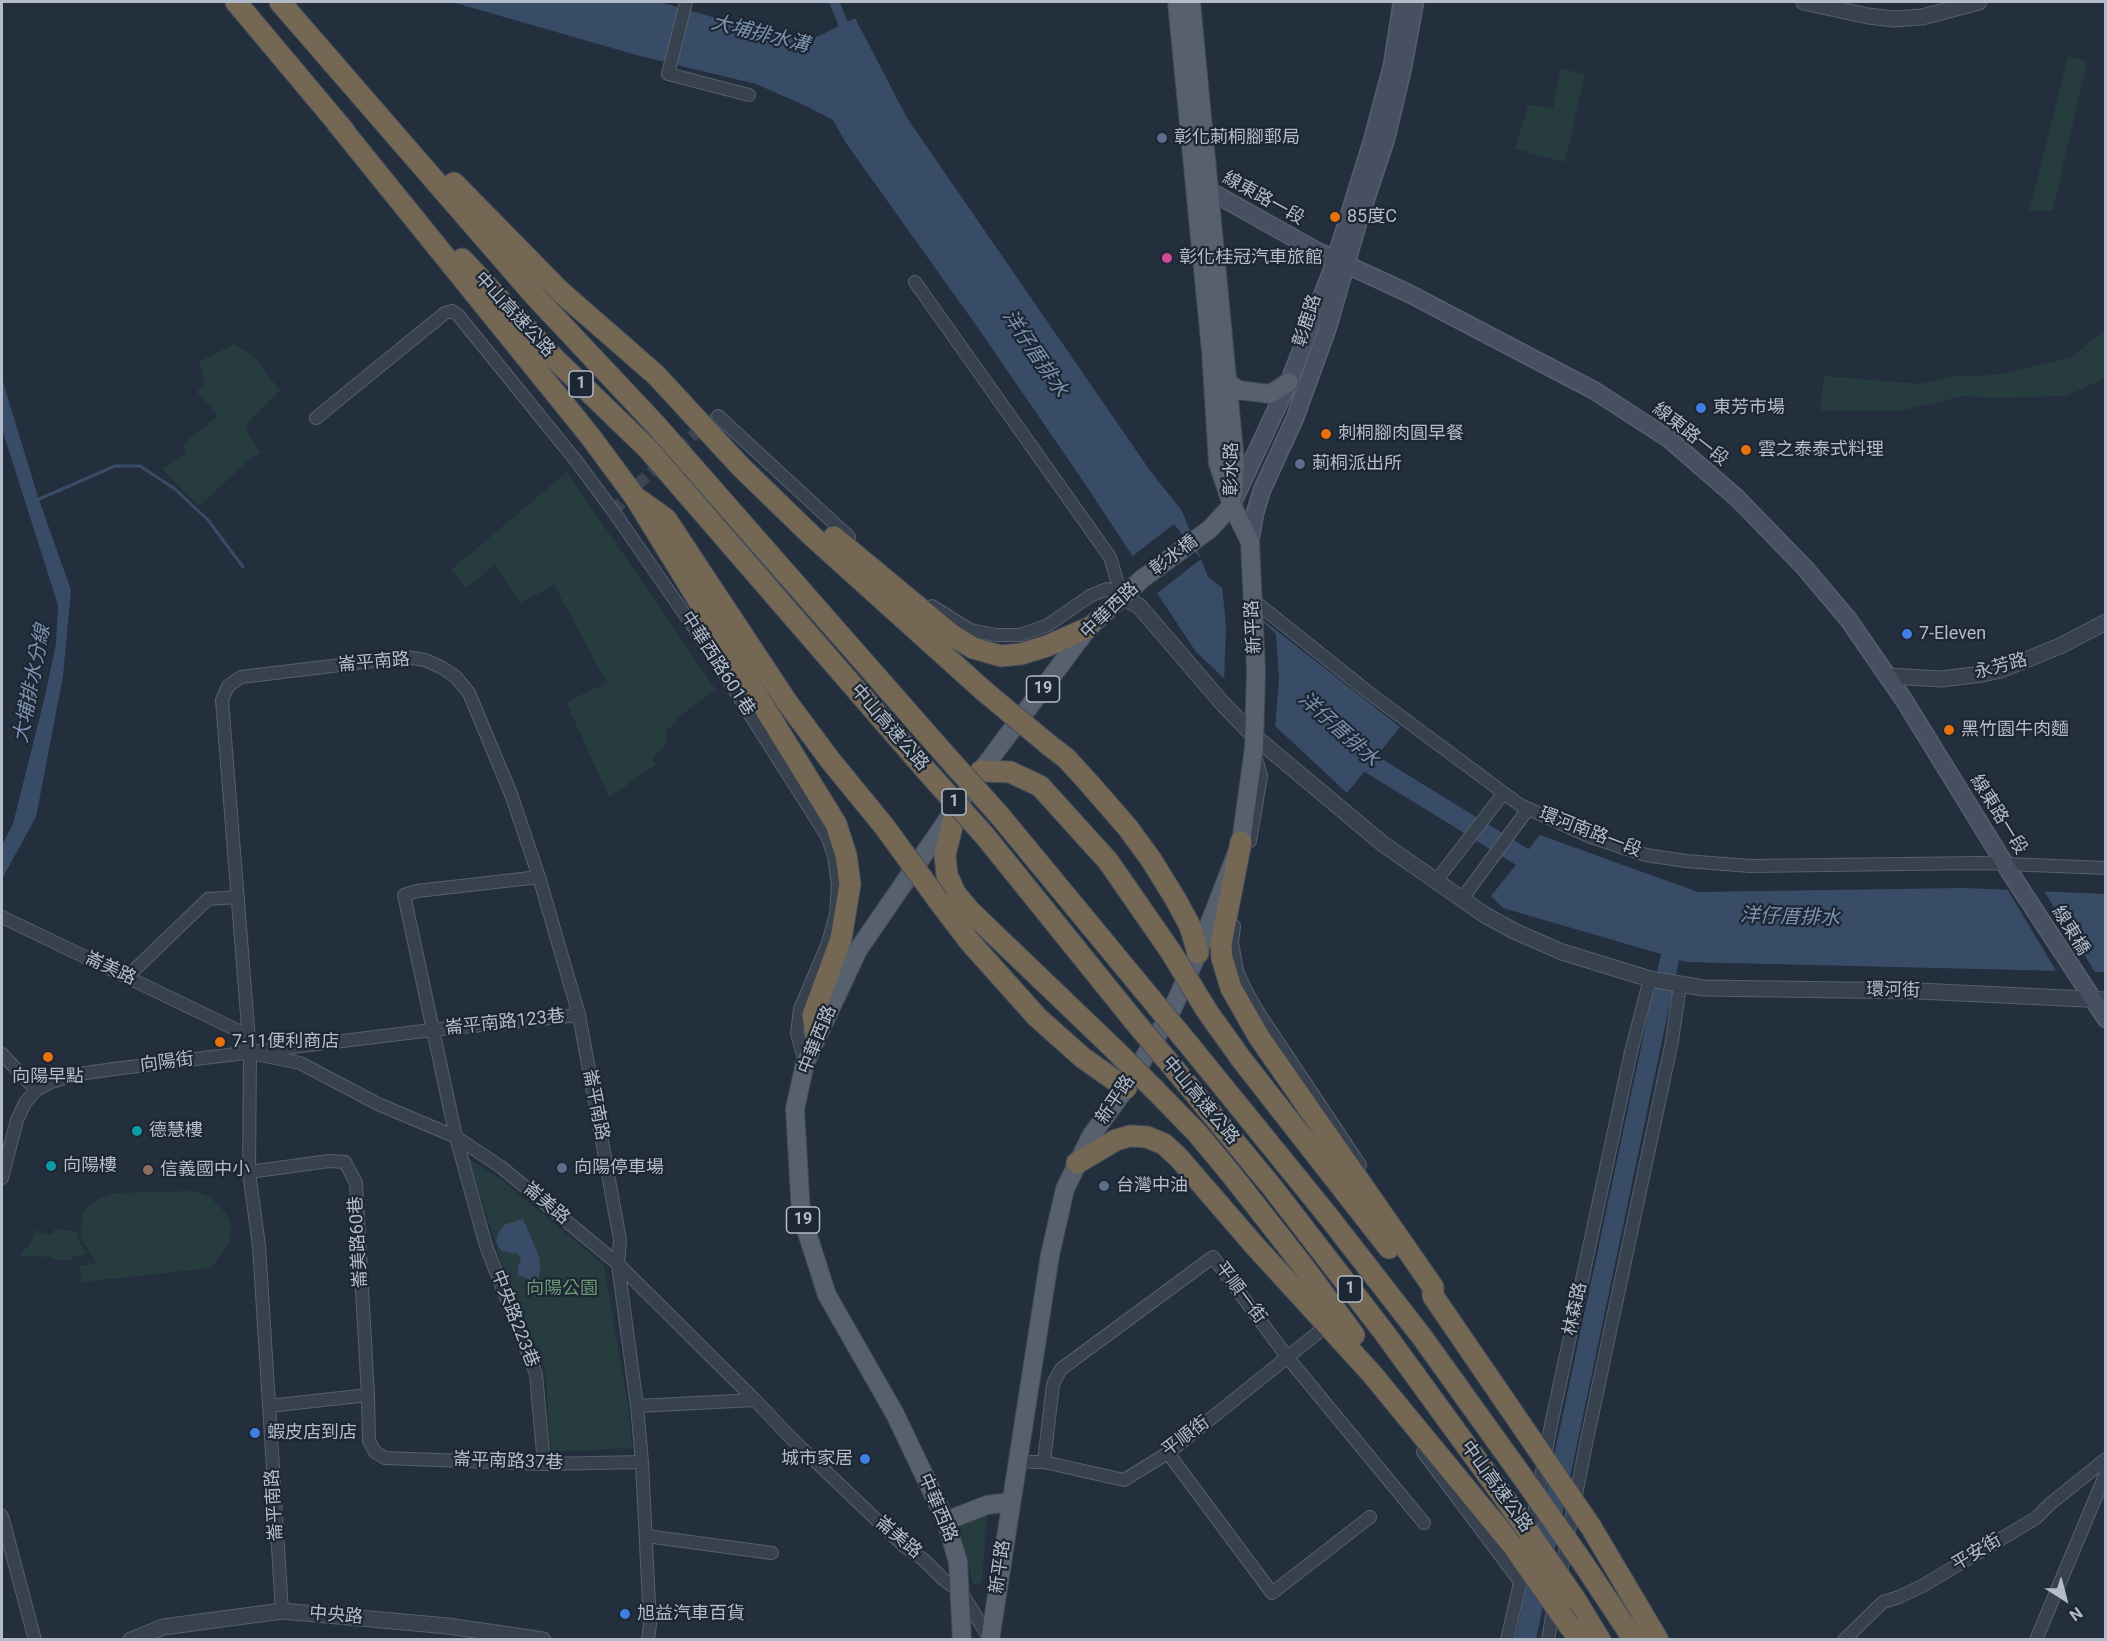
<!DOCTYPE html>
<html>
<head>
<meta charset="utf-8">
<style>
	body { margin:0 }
	#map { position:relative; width:2107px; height:1641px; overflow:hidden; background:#242f3e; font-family:Roboto,sans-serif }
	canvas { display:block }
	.frame { position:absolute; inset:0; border:3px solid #b4bcc9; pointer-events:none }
	.north { position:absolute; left:2035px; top:1569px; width:60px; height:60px; -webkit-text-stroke:4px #1d2633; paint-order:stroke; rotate:144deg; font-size:16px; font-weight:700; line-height:24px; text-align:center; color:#b4bcc9 }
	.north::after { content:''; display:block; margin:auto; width:21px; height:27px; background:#b4bcc9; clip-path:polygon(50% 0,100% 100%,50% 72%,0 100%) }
</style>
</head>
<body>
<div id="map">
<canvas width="2107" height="1641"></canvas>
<div class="frame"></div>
<div class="north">N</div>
</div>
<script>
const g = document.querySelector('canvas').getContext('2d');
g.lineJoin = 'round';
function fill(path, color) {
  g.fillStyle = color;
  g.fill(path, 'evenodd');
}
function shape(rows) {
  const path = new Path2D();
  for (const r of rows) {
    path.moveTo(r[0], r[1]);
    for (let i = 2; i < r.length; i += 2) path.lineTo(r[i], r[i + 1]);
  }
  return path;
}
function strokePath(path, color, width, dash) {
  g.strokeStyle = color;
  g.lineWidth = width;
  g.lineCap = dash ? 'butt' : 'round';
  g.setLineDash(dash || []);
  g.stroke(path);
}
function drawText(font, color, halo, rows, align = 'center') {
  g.font = font + ' Roboto,"Noto Sans TC",sans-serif';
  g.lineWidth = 4.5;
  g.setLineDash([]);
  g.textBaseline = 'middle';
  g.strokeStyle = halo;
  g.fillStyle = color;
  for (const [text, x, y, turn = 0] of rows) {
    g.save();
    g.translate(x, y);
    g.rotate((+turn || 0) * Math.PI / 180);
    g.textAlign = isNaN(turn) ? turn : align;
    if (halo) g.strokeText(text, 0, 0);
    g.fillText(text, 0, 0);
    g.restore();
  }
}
fill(shape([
	[2068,56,2087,61,2053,210,2029,211],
	[1561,68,1585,75,1565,162,1515,149,1528,105,1553,108],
	[2105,330,2105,378,2067,396,1991,398,1963,396,1900,411,1820,410,1824,376,1920,384,1953,376,1995,375,2070,358],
	[234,344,253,355,280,391,247,424,248,433,261,453,250,459,199,506,162,469,187,452,183,444,218,416,197,392,205,383,199,362],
	[567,472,716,690,682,714,667,731,665,746,652,758,656,765,609,797,566,702,607,683,554,585,520,603,495,565,466,587,451,570],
	[469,1159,502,1180,604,1265,628,1406,632,1448,551,1452,545,1370,502,1264],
	[192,1191,210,1197,225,1212,232,1225,229,1242,211,1268,82,1282,79,1266,97,1263,80,1237,83,1212,91,1203,112,1193],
	[55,1229,77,1232,80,1244,87,1254,74,1257,69,1260,57,1260,50,1257,21,1256,22,1252,29,1246,35,1231,38,1230,39,1233,52,1235],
	[987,1512,982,1583,973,1584,958,1521]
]), '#263c3f');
fill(shape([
	[452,2,660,2,775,35,803,40,819,36,855,18,907,118,1151,472,1182,511,1208,577,1400,727,1347,793,1196,652,1081,478,978,328,846,143,833,120,806,106,756,84,640,56],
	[2,379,39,500,71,590,63,676,36,817,2,879,2,845,13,824,45,696,56,644,58,605,2,429],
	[1540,835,1698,892,1964,888,2105,894,2105,972,1687,962,1679,960,1536,1639,1515,1639,1661,954,1503,908,1491,896],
	[523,1219,539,1256,540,1268,538,1283,518,1275,518,1266,521,1261,518,1254,501,1251,496,1242,498,1233,504,1225]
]), '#394c67');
fill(shape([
	[1174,524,1201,559,1155,595,1130,558],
	[1222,585,1276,634,1279,679,1275,730,1224,682,1226,627],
	[2006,887,2042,888,2097,975,2058,974]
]), '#242f3e');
strokePath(shape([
	[37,500,115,466,140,466,175,489,208,520,243,567]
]), '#394c67', 3);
strokePath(shape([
	[834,2,843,23,845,36]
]), '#394c67', 10);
strokePath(shape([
	[1351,746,1366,761,1545,871]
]), '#394c67', 20);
strokePath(shape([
	[614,512,628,493,707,423,718,416]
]), '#3a4453', 12, [12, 6]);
const minor = shape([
	[686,2,668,74,749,95],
	[915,282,1110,557,1122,597],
	[718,416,849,537],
	[316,418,445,313,452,311,458,315,577,462,614,512,706,645,827,836,834,856,838,885,836,914,828,943,800,1009,797,1033,805,1063],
	[1253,600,1368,692,1520,805,1591,837,1646,855,1686,861,1750,866,1981,863,2106,868],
	[932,606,970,630,996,635,1020,635,1048,625,1090,596,1107,589,1122,597],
	[1250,841,1261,776,1256,758],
	[539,877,417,891,404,895,456,1137,486,1246,536,1374,544,1464],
	[1436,881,1503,794],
	[1462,899,1528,809],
	[2,917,239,1031,250,1053,300,1063,378,1104,456,1137,501,1167,618,1264,755,1400,791,1438,905,1547,923,1559,943,1579,961,1592,990,1639],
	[1234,926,1232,942,1237,971,1246,991,1258,1012,1360,1165],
	[127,977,208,899,238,897],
	[2,1054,36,1090],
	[249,1172,329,1161,345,1162,356,1183,368,1395,369,1441,375,1452,385,1458,544,1464,642,1462],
	[2,1178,17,1120,25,1103,36,1090,51,1082,79,1074,114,1069,432,1030,579,1015],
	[269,1406,368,1395],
	[637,1406,755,1400],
	[1423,1452,1521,1583],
	[1168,1453,1272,1593,1370,1517],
	[1030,1462,1044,1462,1124,1480,1168,1453,1320,1331],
	[1044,1462,1053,1384,1061,1369,1213,1257,1288,1358,1424,1523],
	[2,1516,35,1640],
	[1530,1535,1551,1425,1631,1052,1650,979],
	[646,1536,772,1553],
	[1560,1577,1586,1444,1672,1041,1680,985],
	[282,1611,259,1246,249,1172,250,1053,222,700,228,686,241,677,407,657,425,660,441,667,456,677,469,693,511,794,539,877,579,1015,620,1240,618,1264,637,1406,642,1462,650,1624,648,1640],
	[1507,1640,1525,1561],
	[1548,1640,1554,1605],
	[1844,1640,1883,1602,1899,1597,1924,1585,2036,1518,2050,1504,2106,1459],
	[2036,1640,2106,1473]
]);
const tertiary = shape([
	[1804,2,1868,16,1894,19,1922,17,1979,2],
	[1122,597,1139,606,1223,704,1254,736,1383,844,1485,915,1514,931,1562,952,1650,979,1703,988,1918,991,2106,1000],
	[1888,676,1942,679,1982,674,2001,670,2060,646,2106,622],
	[131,1640,163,1627,282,1611,448,1626,543,1640]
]);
const secondary = shape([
	[1198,188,1210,191,1317,251,1408,293,1595,391,1669,439,1737,498,1804,567,1848,619,1904,700,2011,874,2106,1019],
	[1233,502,1289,382,1332,270,1372,141,1392,66,1402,2],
	[1250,542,1255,513,1262,490,1295,418,1327,330,1358,223,1386,139,1403,67,1415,2]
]);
const primary = shape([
	[1191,2,1235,462,1233,494],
	[1226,381,1238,390,1270,394,1289,382],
	[946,1521,987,1505,1011,1502],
	[962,1640,958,1562,946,1521,895,1414,827,1295,801,1214,795,1109,805,1063,858,950,981,771,1088,628,1142,579,1210,529,1232,505],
	[990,1640,1050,1255,1065,1189,1091,1136,1126,1088,1170,1014,1198,953,1241,842,1254,748,1256,670,1250,542,1232,505,1218,463,1211,351,1177,2]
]);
const motorway = shape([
	[236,2,345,132],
	[280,2,534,295,656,425,941,750],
	[337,123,590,436,635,497,836,824,846,855,850,884,841,939,813,1015,816,1036],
	[454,183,561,292,656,375,740,466,812,536,984,691],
	[462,259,554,358,648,449,924,768],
	[641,501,666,519,787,702,830,760,884,826],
	[834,537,952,635,973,648,1001,656,1021,654,1047,646,1088,628],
	[1049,745,1066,758,1088,782,1128,828,1152,861,1176,900,1190,926,1198,953],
	[981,771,1010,772,1040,786,1108,861,1171,952],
	[956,810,945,855,947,875,955,893,969,910,1115,1050],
	[1000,816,1147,994],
	[985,836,1135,1022],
	[1241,842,1221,944,1222,958,1231,988,1259,1037,1433,1287,1433,1296,1535,1445],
	[938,900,969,941,1037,1017,1083,1058,1126,1088],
	[1207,1011,1242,1060,1389,1248],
	[1190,1046,1328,1216,1422,1337,1529,1486],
	[1172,1066,1272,1187,1383,1331,1519,1518],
	[1156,1091,1197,1133,1231,1174,1303,1266,1354,1335],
	[1077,1163,1116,1140,1130,1136,1147,1137,1164,1144,1179,1158,1255,1246,1372,1374,1514,1547],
	[1591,1527,1658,1640],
	[1583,1563,1634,1640],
	[1575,1599,1600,1640],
	[1568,1624,1580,1640]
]);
strokePath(minor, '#565f6c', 14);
strokePath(tertiary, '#565f6c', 17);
strokePath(secondary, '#565f6c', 19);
strokePath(primary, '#414a57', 20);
strokePath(motorway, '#434c59', 23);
strokePath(minor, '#38414e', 12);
strokePath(tertiary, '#38414e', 15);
strokePath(secondary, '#465061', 16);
strokePath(primary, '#56606e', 18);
strokePath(motorway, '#746855', 21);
const motorwayBridge = shape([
	[984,691,1049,745],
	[941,750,1000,816],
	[924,768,985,836],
	[884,826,938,900],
	[1171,952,1207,1011],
	[1147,994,1190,1046],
	[1135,1022,1172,1066],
	[1115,1050,1156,1091],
	[1535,1445,1591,1527],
	[1529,1486,1583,1563],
	[1519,1518,1575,1599],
	[1514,1547,1568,1624]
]);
strokePath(motorwayBridge, '#434c59', 23, []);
strokePath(motorwayBridge, '#746855', 21);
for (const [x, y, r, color] of [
	[1162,138,6,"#5c6f8a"],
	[1335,217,6,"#e8710a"],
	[1167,258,6,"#d1479c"],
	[1701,408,6,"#3f7fe0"],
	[1326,434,6,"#e8710a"],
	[1746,450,6,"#e8710a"],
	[1300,464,6,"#5c6f8a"],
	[1907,634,6,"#3f7fe0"],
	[1949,730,6,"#e8710a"],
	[220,1042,6,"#e8710a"],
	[48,1057,6,"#e8710a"],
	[137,1131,6,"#0f9aa8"],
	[51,1166,6,"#0f9aa8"],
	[562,1168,6,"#5c6f8a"],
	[148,1170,6,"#8d6e63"],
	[1104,1186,6,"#5c6f8a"],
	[255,1433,6,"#3f7fe0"],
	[865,1459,6,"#3f7fe0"],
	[625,1614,6,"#3f7fe0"]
]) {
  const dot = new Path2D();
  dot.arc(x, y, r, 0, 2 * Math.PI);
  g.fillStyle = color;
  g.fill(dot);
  strokePath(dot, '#1d2633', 2);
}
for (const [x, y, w] of [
	[581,384,24],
	[1043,689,33],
	[954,802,24],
	[803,1220,33],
	[1350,1289,24]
]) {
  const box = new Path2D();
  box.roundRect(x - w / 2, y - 13, w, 26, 4.5);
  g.fillStyle = '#1d2633';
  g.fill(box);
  strokePath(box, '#b4bcc9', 1.5);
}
drawText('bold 16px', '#b4bcc9', null, [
	["1",581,384],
	["19",1043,689],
	["1",954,802],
	["19",803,1220],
	["1",1350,1289]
]);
drawText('18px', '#b4bcc9', '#1d2633', [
	["彰化莿桐腳郵局",1174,138],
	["85度C",1347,217],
	["彰化桂冠汽車旅館",1179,258],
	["東芳市場",1713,408],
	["刺桐腳肉圓早餐",1338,434],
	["雲之泰泰式料理",1758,450],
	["莿桐派出所",1312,464],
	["7-Eleven",1919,634],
	["黑竹園牛肉麵",1961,730],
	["7-11便利商店",232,1042],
	["向陽早點",48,1077,"center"],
	["德慧樓",149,1131],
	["向陽樓",63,1166],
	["向陽停車場",574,1168],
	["信義國中小",160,1170],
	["台灣中油",1116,1186],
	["蝦皮店到店",267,1433],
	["城市家居",853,1459,"right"],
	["旭益汽車百貨",637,1614]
], 'left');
drawText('18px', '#b4bcc9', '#1d2633', [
	["線東路一段",1263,199,29],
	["中山高速公路",514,315,47],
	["彰鹿路",1308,321,-72],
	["線東路一段",1690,435,38],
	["彰水路",1232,469,-90],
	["彰水橋",1174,556,-37],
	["中華西路",1110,611,-44],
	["新平路",1254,627,-93],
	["崙平南路",374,663,-5],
	["中華西路601巷",717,664,57],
	["永芳路",2001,667,-15],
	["中山高速公路",889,728,49],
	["線東路一段",1998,815,58],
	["環河南路一段",1590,833,21],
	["線東橋",2070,931,58],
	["崙美路",110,969,25],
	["環河街",1893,991,1],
	["崙平南路123巷",505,1023,-6],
	["中華西路",818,1040,-68],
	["向陽街",167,1063,-7],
	["新平路",1116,1100,-56],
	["中山高速公路",1200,1101,50],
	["崙平南路",595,1105,79],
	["崙美路",546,1204,40],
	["崙美路60巷",359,1242,-93],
	["平順一街",1240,1293,53],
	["林森路",1576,1309,-78],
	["中央路223巷",514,1319,69],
	["平順街",1186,1437,-37],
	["崙平南路37巷",508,1462,2],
	["中山高速公路",1496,1487,54],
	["崙平南路",275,1505,-93],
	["中華西路",937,1508,67],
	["崙美路",898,1538,40],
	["平安街",1977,1553,-31],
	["新平路",1001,1567,-82],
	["中央路",336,1616,5]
]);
drawText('18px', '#6b9a76', '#1d2633', [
	["向陽公園",562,1289]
]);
drawText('italic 20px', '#7c92b1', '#1d2633', [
	["大埔排水溝",760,35,14],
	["洋仔厝排水",1034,354,56],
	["大埔排水分線",33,684,-79],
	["洋仔厝排水",1338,730,42],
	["洋仔厝排水",1790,918,2]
]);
</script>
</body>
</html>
